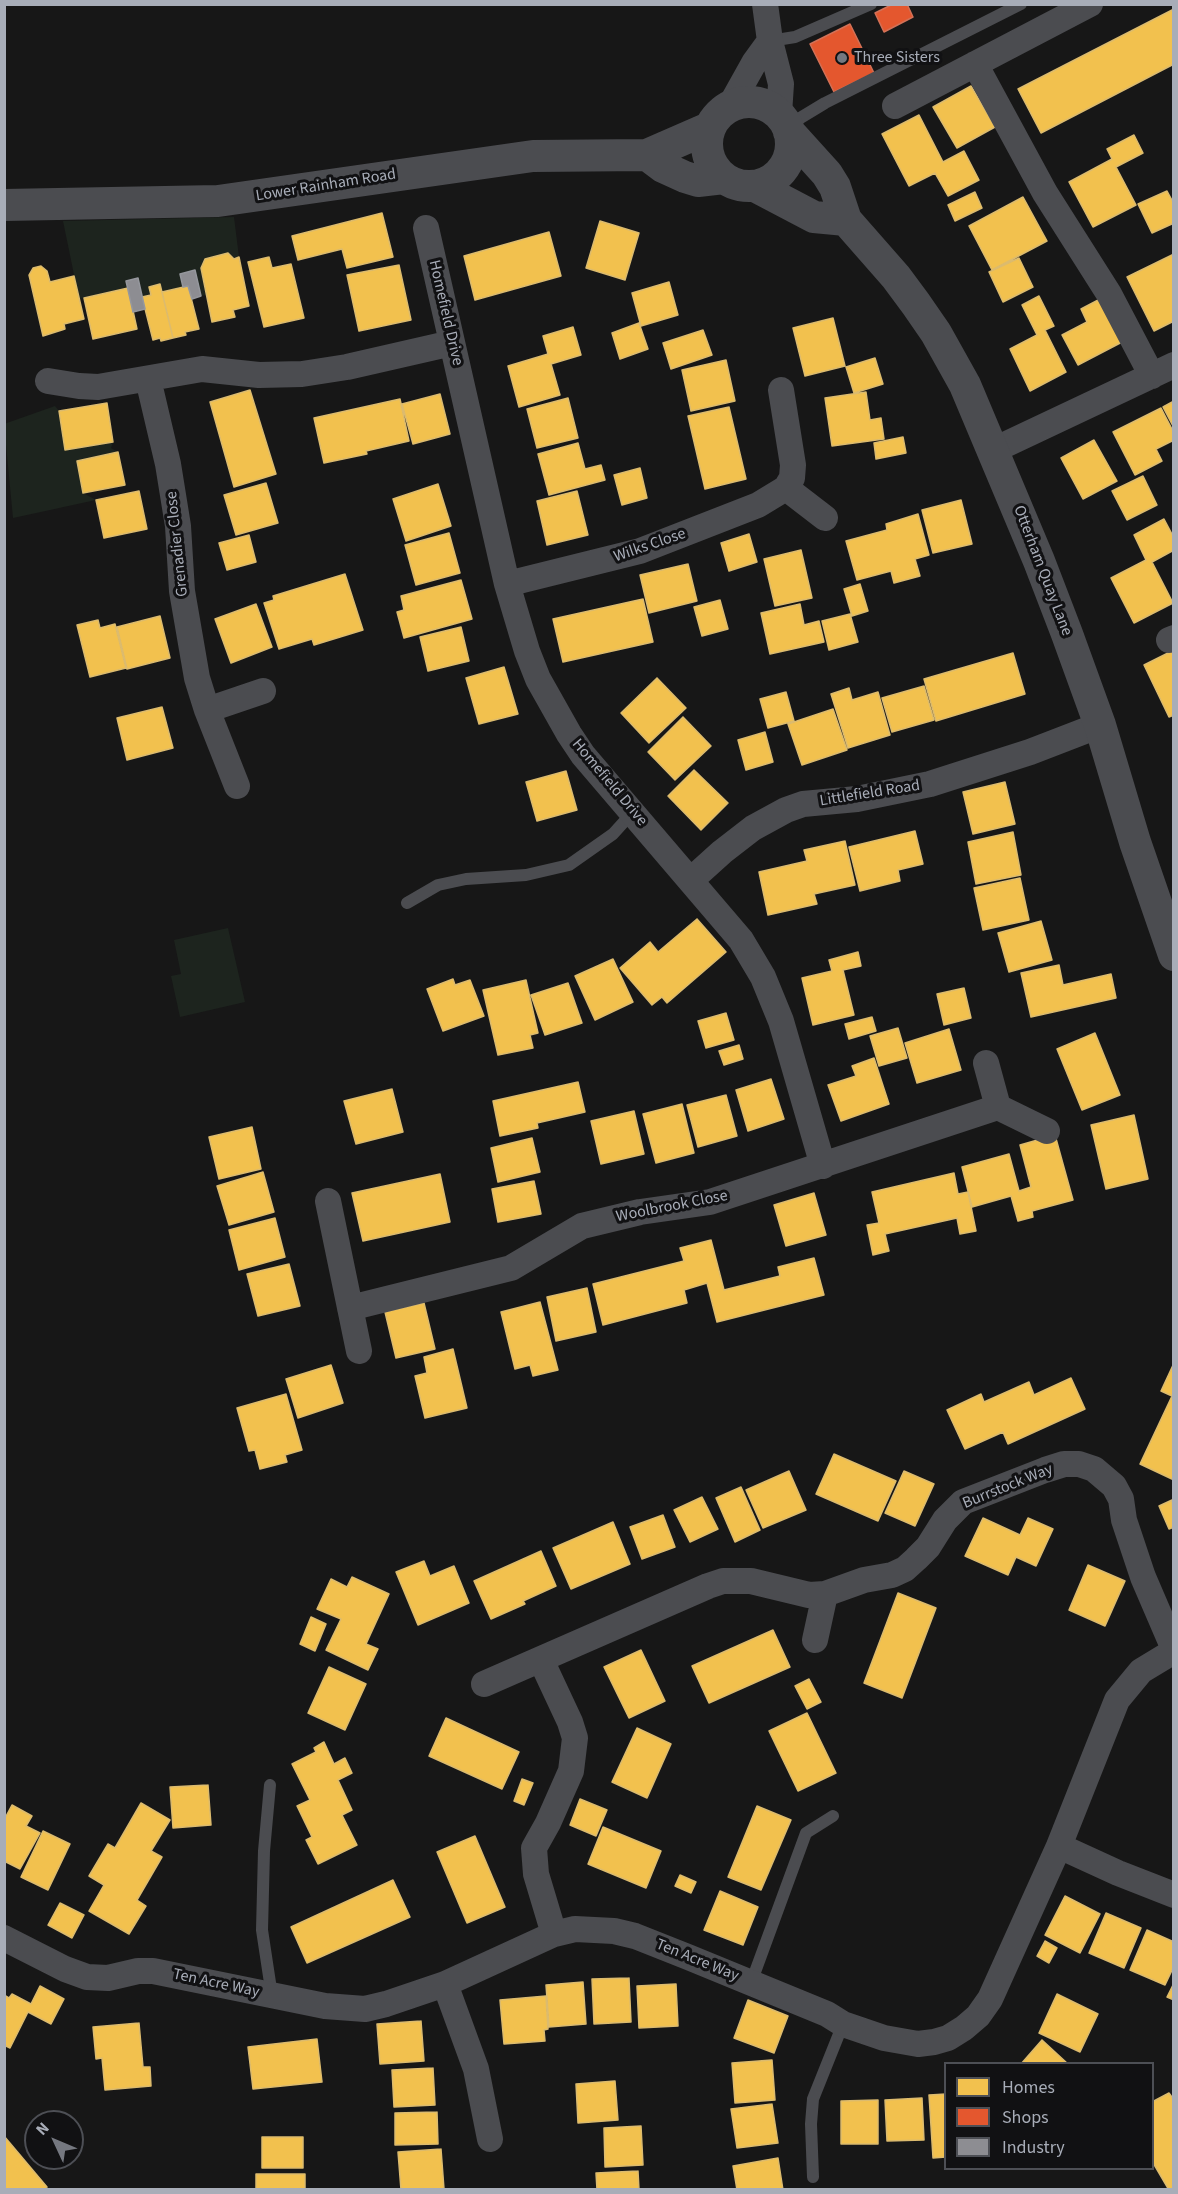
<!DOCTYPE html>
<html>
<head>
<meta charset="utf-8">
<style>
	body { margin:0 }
	#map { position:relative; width:1178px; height:2194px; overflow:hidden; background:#171717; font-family:"Source Sans 3",sans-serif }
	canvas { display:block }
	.frame { position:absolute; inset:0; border:6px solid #a8adb8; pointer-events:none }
	.legend { position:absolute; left:944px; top:2062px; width:210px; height:108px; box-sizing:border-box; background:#111113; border:2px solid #4d4f55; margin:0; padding:8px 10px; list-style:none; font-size:18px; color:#a8adb8 }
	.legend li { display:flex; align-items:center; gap:12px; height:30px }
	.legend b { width:30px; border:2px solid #4d4f55 }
	.north { position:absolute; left:24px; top:2110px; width:60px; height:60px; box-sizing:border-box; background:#111113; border:2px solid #4d4f55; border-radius:50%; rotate:314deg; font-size:16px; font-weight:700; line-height:24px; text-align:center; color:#a8adb8 }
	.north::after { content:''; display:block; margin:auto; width:21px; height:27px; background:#757880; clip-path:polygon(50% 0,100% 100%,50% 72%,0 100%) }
</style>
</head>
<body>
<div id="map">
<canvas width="1178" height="2194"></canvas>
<div class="frame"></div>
<ul class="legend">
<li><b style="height:16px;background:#f2c14e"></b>Homes</li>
<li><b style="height:16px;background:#e4572e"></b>Shops</li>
<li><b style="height:16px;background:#8d8d92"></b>Industry</li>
</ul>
<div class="north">N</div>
</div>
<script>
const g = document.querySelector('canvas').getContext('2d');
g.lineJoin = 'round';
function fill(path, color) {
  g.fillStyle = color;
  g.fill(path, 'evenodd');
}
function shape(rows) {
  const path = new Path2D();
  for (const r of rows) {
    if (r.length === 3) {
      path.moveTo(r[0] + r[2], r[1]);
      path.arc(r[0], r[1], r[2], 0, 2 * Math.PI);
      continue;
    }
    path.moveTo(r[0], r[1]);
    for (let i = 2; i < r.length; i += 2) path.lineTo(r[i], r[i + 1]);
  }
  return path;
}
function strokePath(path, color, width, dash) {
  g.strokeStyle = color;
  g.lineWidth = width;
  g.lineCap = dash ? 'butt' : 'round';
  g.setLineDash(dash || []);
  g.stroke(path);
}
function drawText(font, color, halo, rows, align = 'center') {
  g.font = font + ' "Source Sans 3",sans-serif';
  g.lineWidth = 6;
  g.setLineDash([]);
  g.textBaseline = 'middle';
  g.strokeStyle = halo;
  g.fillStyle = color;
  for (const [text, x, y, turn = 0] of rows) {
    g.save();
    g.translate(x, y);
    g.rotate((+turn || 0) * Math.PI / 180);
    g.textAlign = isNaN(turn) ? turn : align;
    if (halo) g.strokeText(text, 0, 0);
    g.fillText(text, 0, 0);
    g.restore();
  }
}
fill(shape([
	[234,217,239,257,234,259,228,254,205,259,201,268,206,295,201,296,195,270,180,274,183,287,162,292,160,284,149,287,151,295,142,297,138,278,126,281,128,288,79,299,63,221],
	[55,406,59,411,65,449,113,442,111,448,118,452,77,461,83,493,96,500,13,518,4,424],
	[228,928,245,1002,180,1017,171,976,181,974,174,940]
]), '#1d241e');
const homes = shape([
	[1174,9,1174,64,1041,133,1018,89,1174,9],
	[971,86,995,127,957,148,933,107,971,86],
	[919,115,943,162,964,151,979,180,948,196,935,173,909,186,882,134,919,115],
	[1134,135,1143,153,1116,167,1136,205,1093,227,1069,182,1112,159,1107,149,1134,135],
	[1167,191,1174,204,1174,223,1152,233,1138,204,1167,191],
	[975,192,982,208,955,221,948,205,975,192],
	[1023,197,1047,241,992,270,969,226,1023,197],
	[382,213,393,257,347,268,342,249,298,260,292,236,382,213],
	[600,221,639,233,625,280,586,268,600,221],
	[549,232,561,276,475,300,464,256,549,232],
	[228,253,234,259,239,257,249,306,233,310,235,317,212,322,201,268,205,259,228,253],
	[1174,254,1174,321,1154,331,1127,277,1174,254],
	[269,257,272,268,291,264,304,318,264,327,248,262,269,257],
	[1019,258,1033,287,1003,302,989,272,1019,258],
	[399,265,411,320,359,331,347,275,399,265],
	[41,266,47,271,50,282,74,276,84,319,64,324,65,329,43,336,29,275,33,268,41,266],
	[669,282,678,315,641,326,632,293,669,282],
	[160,284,173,338,161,341,160,338,153,340,142,297,151,295,149,287,160,284],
	[188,286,199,329,185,332,186,335,173,338,162,292,188,286],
	[128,288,137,329,93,339,84,298,128,288],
	[1039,296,1054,326,1045,330,1066,372,1030,391,1010,349,1037,335,1022,305,1039,296],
	[1102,298,1124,341,1078,365,1062,335,1087,322,1081,309,1102,298],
	[833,318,845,366,805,376,793,328,833,318],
	[639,323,648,349,620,359,612,333,639,323],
	[573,327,581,355,551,364,560,395,519,407,508,366,548,354,543,336,573,327],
	[703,330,712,355,671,369,663,343,703,330],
	[875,358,883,384,854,393,846,367,875,358],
	[726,360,735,401,691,411,682,370,726,360],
	[250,390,276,474,234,487,210,402,250,390],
	[866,392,870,420,881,418,884,439,832,446,825,398,866,392],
	[440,394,450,434,413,444,402,404,440,394],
	[568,398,578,438,537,448,527,409,568,398],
	[400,399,409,441,366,451,367,454,324,463,314,418,400,399],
	[1174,401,1174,428,1163,407,1174,401],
	[107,403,113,442,65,450,59,411,107,403],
	[729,407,746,479,705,489,688,416,729,407],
	[1161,408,1174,433,1174,440,1156,449,1162,461,1135,475,1113,432,1161,408],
	[903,437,906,453,876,459,874,443,903,437],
	[1094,440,1117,481,1083,499,1061,458,1094,440],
	[578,443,585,469,601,465,605,480,549,495,538,454,578,443],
	[118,452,125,485,83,493,77,461,118,452],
	[640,468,647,498,622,505,614,475,640,468],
	[1143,476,1157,505,1127,520,1112,491,1143,476],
	[266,483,278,523,236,535,224,495,266,483],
	[438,484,451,526,406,541,393,499,438,484],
	[139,491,147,529,104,538,96,500,139,491],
	[577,491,588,535,547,545,537,501,577,491],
	[961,500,972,544,933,553,922,510,961,500],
	[918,514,929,555,915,559,920,576,894,583,891,571,857,580,846,541,887,530,886,524,918,514],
	[1164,519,1174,538,1174,550,1152,562,1173,603,1134,623,1111,578,1146,560,1134,535,1164,519],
	[449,533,460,573,416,585,405,545,449,533],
	[749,534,757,562,729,571,721,543,749,534],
	[249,535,256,562,227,570,219,543,249,535],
	[801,550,812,598,775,606,764,559,801,550],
	[688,564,697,601,649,613,640,575,688,564],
	[345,574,363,630,314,645,312,639,279,649,264,603,274,600,273,596,345,574],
	[461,580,472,619,404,638,397,612,404,610,401,596,461,580],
	[860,584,868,611,852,616,844,589,860,584],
	[643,599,653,642,563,662,553,619,643,599],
	[720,600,728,629,702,636,694,607,720,600],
	[256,604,272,647,231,663,215,619,256,604],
	[800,604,804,625,819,621,824,642,770,654,761,613,800,604],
	[850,614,858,642,829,650,822,621,850,614],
	[160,616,170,658,127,669,117,627,160,616],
	[98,620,100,628,115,624,126,668,90,677,77,625,98,620],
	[461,627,469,661,428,671,420,637,461,627],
	[1174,650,1174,715,1169,717,1144,665,1174,650],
	[1013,653,1025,694,936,721,924,679,1013,653],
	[504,667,518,714,479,724,466,678,504,667],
	[657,678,686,708,649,743,621,713,657,678],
	[924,686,934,720,892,732,882,698,924,686],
	[849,688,852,700,878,692,890,735,848,748,831,694,849,688],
	[786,692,794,721,768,728,760,699,786,692],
	[162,707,173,748,127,760,117,718,162,707],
	[833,709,847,750,802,765,788,724,833,709],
	[683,717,711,746,675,780,648,752,683,717],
	[765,732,773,762,746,770,738,740,765,732],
	[694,770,728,803,701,830,668,796,694,770],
	[566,771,577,810,537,821,526,782,566,771],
	[1005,782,1015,824,973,834,963,792,1005,782],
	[915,831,923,864,898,870,900,881,860,891,849,847,915,831],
	[1013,832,1021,875,976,884,968,842,1013,832],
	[845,841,855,885,814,894,817,904,768,915,759,872,807,861,804,850,845,841],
	[1020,878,1029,920,983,930,974,888,1020,878],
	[697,919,726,952,667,1003,662,997,652,1005,620,968,650,942,658,952,697,919],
	[1041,921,1052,960,1009,972,998,933,1041,921],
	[858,952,861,966,843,970,854,1015,813,1025,802,978,832,971,829,960,858,952],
	[613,959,633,1002,595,1020,575,976,613,959],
	[1059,965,1063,985,1111,974,1116,998,1031,1017,1021,973,1059,965],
	[453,979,455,985,470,980,484,1016,443,1031,427,989,453,979],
	[526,980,538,1033,530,1035,533,1048,498,1055,483,990,526,980],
	[568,983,582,1023,545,1035,531,995,568,983],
	[964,988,971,1018,944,1025,937,994,964,988],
	[726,1013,734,1040,706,1048,698,1021,726,1013],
	[872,1017,876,1031,849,1039,845,1024,872,1017],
	[898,1028,907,1058,879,1066,870,1036,898,1028],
	[949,1029,961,1070,917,1083,905,1043,949,1029],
	[1095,1033,1120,1095,1082,1110,1057,1049,1095,1033],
	[739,1045,743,1059,724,1065,719,1051,739,1045],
	[874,1058,889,1104,841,1121,828,1085,856,1076,852,1066,874,1058],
	[771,1079,784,1119,748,1131,736,1090,771,1079],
	[578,1082,585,1112,537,1123,538,1128,500,1136,493,1101,578,1082],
	[392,1089,403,1132,356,1144,344,1101,392,1089],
	[726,1095,737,1136,698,1147,687,1105,726,1095],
	[682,1104,694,1153,656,1163,643,1114,682,1104],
	[634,1111,644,1154,601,1164,591,1121,634,1111],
	[1134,1115,1148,1179,1106,1189,1091,1125,1134,1115],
	[252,1127,261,1169,219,1179,209,1137,252,1127],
	[1055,1135,1073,1200,1032,1211,1033,1217,1018,1221,1011,1196,972,1207,962,1167,1009,1154,1019,1191,1031,1187,1020,1145,1055,1135],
	[532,1138,540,1172,498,1182,491,1148,532,1138],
	[263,1172,274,1212,229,1225,217,1186,263,1172],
	[954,1173,958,1194,968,1192,976,1231,960,1234,957,1218,885,1234,889,1251,873,1255,867,1225,879,1223,872,1192,954,1173],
	[440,1174,450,1222,363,1241,352,1193,440,1174],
	[534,1181,541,1214,498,1222,492,1189,534,1181],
	[814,1193,826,1235,786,1246,774,1205,814,1193],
	[275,1218,285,1257,239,1270,229,1230,275,1218],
	[711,1240,724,1290,780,1276,778,1267,814,1258,824,1295,717,1322,707,1283,684,1290,687,1303,603,1325,593,1284,684,1261,680,1248,711,1240],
	[289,1264,300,1306,258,1316,247,1274,289,1264],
	[587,1288,596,1332,556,1341,547,1297,587,1288],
	[540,1302,558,1370,533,1376,530,1365,515,1369,501,1312,540,1302],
	[424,1303,435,1349,396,1358,385,1312,424,1303],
	[453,1349,467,1408,425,1418,415,1376,427,1373,424,1357,453,1349],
	[1174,1363,1174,1480,1140,1464,1172,1396,1161,1391,1174,1363],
	[331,1365,343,1403,298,1418,286,1379,331,1365],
	[1071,1378,1085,1409,1008,1444,1003,1432,965,1449,947,1410,981,1394,984,1402,1029,1382,1034,1395,1071,1378],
	[286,1394,302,1450,285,1455,287,1462,260,1469,255,1450,249,1451,237,1408,286,1394],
	[834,1454,896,1481,878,1521,816,1494,834,1454],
	[789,1471,806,1510,763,1528,746,1490,789,1471],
	[904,1471,934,1484,915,1526,885,1513,904,1471],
	[741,1487,760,1530,735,1542,716,1498,741,1487],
	[702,1497,718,1529,690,1542,674,1510,702,1497],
	[1172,1500,1174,1527,1169,1529,1159,1506,1172,1500],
	[663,1515,675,1547,642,1559,630,1527,663,1515],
	[983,1518,1020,1535,1028,1518,1053,1529,1036,1566,1016,1557,1008,1575,965,1556,983,1518],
	[613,1522,630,1564,571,1589,553,1548,613,1522],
	[541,1551,556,1586,523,1601,525,1604,491,1619,474,1581,541,1551],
	[424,1561,430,1576,454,1566,469,1603,418,1625,396,1572,424,1561],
	[1088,1565,1125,1581,1105,1626,1069,1610,1088,1565],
	[352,1577,389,1594,366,1644,378,1649,368,1670,326,1650,341,1619,317,1609,331,1579,347,1587,352,1577],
	[898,1593,936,1608,902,1698,864,1683,898,1593],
	[311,1617,326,1624,315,1651,300,1644,311,1617],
	[773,1630,790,1667,709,1703,692,1666,773,1630],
	[641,1650,665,1701,629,1718,604,1667,641,1650],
	[329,1667,366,1684,345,1730,308,1713,329,1667],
	[809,1679,821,1702,807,1709,795,1686,809,1679],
	[807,1713,836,1773,798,1791,769,1731,807,1713],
	[446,1718,519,1752,502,1789,429,1756,446,1718],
	[637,1728,671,1744,647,1798,612,1782,637,1728],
	[324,1742,334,1764,345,1758,352,1773,338,1780,352,1810,342,1815,357,1845,318,1864,306,1840,312,1837,297,1806,310,1800,292,1764,316,1752,314,1748,324,1742],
	[522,1779,533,1783,524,1805,514,1801,522,1779],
	[208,1785,211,1825,173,1828,170,1787,208,1785],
	[580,1799,607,1810,596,1836,570,1825,580,1799],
	[141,1803,170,1820,151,1851,162,1857,137,1900,146,1906,129,1934,89,1911,104,1885,89,1876,108,1844,115,1848,141,1803],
	[12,1805,32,1816,26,1826,40,1833,20,1869,4,1861,4,1820,12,1805],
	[757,1806,791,1820,761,1890,728,1877,757,1806],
	[603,1827,661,1851,646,1888,588,1864,603,1827],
	[43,1831,70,1844,48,1890,21,1877,43,1831],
	[475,1836,505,1907,467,1923,437,1852,475,1836],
	[680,1875,696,1882,691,1893,675,1886,680,1875],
	[393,1880,410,1917,307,1963,291,1927,393,1880],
	[720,1891,758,1907,743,1945,704,1930,720,1891],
	[1065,1896,1100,1914,1080,1953,1045,1935,1065,1896],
	[60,1903,84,1915,72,1938,48,1925,60,1903],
	[1106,1913,1141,1928,1124,1968,1089,1953,1106,1913],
	[1147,1930,1174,1942,1174,1966,1165,1985,1130,1970,1147,1930],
	[1045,1941,1057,1948,1049,1963,1037,1956,1045,1941],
	[629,1978,631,2022,594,2024,592,1979,629,1978],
	[583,1982,586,2024,549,2027,546,1985,583,1982],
	[1174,1983,1174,2000,1167,1997,1174,1983],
	[676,1984,678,2026,639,2028,637,1986,676,1984],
	[40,1986,64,1999,51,2024,28,2012,10,2048,4,2045,4,1995,9,1998,12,1994,31,2004,40,1986],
	[1057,1994,1098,2014,1080,2052,1039,2033,1057,1994],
	[546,1996,548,2029,544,2030,545,2041,504,2044,500,2000,546,1996],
	[748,2000,788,2016,774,2053,734,2038,748,2000],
	[421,2021,424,2061,380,2064,377,2024,421,2021],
	[139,2023,143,2067,150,2067,151,2086,105,2090,102,2058,96,2059,93,2027,139,2023],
	[317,2039,322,2082,253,2089,248,2047,317,2039],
	[1042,2040,1068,2064,1021,2064,1042,2040],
	[772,2060,775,2100,735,2103,732,2063,772,2060],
	[433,2068,435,2105,394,2107,392,2070,433,2068],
	[615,2081,618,2120,578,2123,576,2084,615,2081],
	[1169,2093,1174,2100,1174,2190,1169,2190,1152,2161,1152,2102,1169,2093],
	[946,2094,946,2157,933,2158,929,2095,946,2094],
	[922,2098,924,2140,887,2141,885,2100,922,2098],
	[878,2100,878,2144,841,2144,841,2101,878,2100],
	[772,2104,778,2143,737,2148,731,2109,772,2104],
	[437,2112,438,2144,395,2145,395,2113,437,2112],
	[641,2126,643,2165,605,2167,604,2128,641,2126],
	[4,2136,47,2187,45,2190,4,2190,4,2136],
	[262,2137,303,2137,303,2168,262,2168,262,2137],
	[441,2149,444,2189,401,2190,398,2152,441,2149],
	[778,2158,783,2190,737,2190,733,2166,778,2158],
	[638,2171,639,2190,597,2190,596,2173,638,2171],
	[256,2174,305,2174,305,2190,256,2190,256,2174]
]);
fill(homes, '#f2c14e');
strokePath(homes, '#dcbb6e', 1.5);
const shops = shape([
	[893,4,907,4,913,17,884,32,875,13,893,4],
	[850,24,874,73,834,92,810,44,850,24]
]);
fill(shops, '#e4572e');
strokePath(shops, '#d27157', 1.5);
const industry = shape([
	[195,270,201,296,192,299,188,286,183,287,180,274,195,270],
	[138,278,145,309,133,312,126,281,138,278]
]);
fill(industry, '#8d8d92');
strokePath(industry, '#95979d', 1.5);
strokePath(shape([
	[770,41,795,37,871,4],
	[787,126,825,103,1021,4],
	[407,903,438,885,466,879,526,875,569,865,613,834,632,813],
	[270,1785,264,1851,262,1930,272,1996],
	[751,1983,806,1833,833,1816],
	[813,2177,811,2124,813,2099,843,2024]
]), '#4b4c50', 12);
strokePath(shape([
	[765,4,770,41,781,84,779,114],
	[975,64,1045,193,1109,294,1152,376],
	[730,106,754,63,770,41],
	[895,106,1090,4],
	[426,228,507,584,527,651,538,679,569,734,583,755,741,940,763,977,781,1021,823,1166],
	[148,379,168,464,178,526,182,591,197,678,207,710,237,786],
	[48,381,79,386,98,387,202,369,259,375,302,374,347,367,452,343],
	[994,450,1174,365],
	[786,488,825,518],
	[507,584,640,551,758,505,786,488,792,478,793,465,781,390],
	[1169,640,1174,638],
	[207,710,263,691],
	[691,880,722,852,753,828,786,810,803,804,857,799,930,784,1030,752,1100,725],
	[986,1063,998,1107,1047,1131],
	[328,1201,359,1351],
	[350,1308,511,1268,582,1226,640,1212,710,1202,998,1107],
	[815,1640,825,1594],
	[541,1660,570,1722,575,1738,571,1771,548,1823,534,1848,536,1874,554,1934],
	[484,1684,708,1586,723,1581,751,1581,809,1595,825,1594,864,1580,892,1575,905,1569,916,1559,928,1547,945,1520,963,1502,1045,1470,1064,1464,1079,1464,1094,1469,1114,1486,1121,1499,1124,1520,1143,1577,1174,1649],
	[1059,1846,1118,1873,1174,1895],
	[4,1938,65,1969,87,1977,108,1978,138,1971,153,1971,325,2006,365,2009,386,2004,445,1984,554,1934,575,1929,614,1931,635,1936,688,1957,827,2014,843,2024,884,2038,918,2044,934,2042,948,2038,964,2028,978,2016,990,1999,1059,1846,1117,1700,1141,1671,1174,1651],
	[445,1984,476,2069,490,2139]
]), '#4b4c50', 26);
strokePath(shape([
	[749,144,42],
	[789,132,827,174,835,187,846,220,896,277,916,304,936,333,965,385,1039,561,1067,634,1100,725,1135,842,1174,955],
	[647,155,663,167,685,177,698,181,724,178],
	[755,186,814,217,846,220],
	[4,205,218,201,533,156,647,155,709,128]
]), '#4b4c50', 32);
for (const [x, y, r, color] of [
	[842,58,6,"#757880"]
]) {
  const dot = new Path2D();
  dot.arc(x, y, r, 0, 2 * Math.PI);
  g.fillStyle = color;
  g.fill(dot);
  strokePath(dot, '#111113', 2);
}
drawText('16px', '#a8adb8', '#111113', [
	["Three Sisters",854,58]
], 'left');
drawText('16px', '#a8adb8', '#111113', [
	["Lower Rainham Road",326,186,-9],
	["Homefield Drive",445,313,77],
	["Grenadier Close",178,544,-96],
	["Wilks Close",650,546,-19],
	["Otterham Quay Lane",1042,571,69],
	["Homefield Drive",609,783,50],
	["Littlefield Road",870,794,-9],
	["Woolbrook Close",672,1207,-11],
	["Burrstock Way",1008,1487,-22],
	["Ten Acre Way",697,1961,22],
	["Ten Acre Way",216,1984,12]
]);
</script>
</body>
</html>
